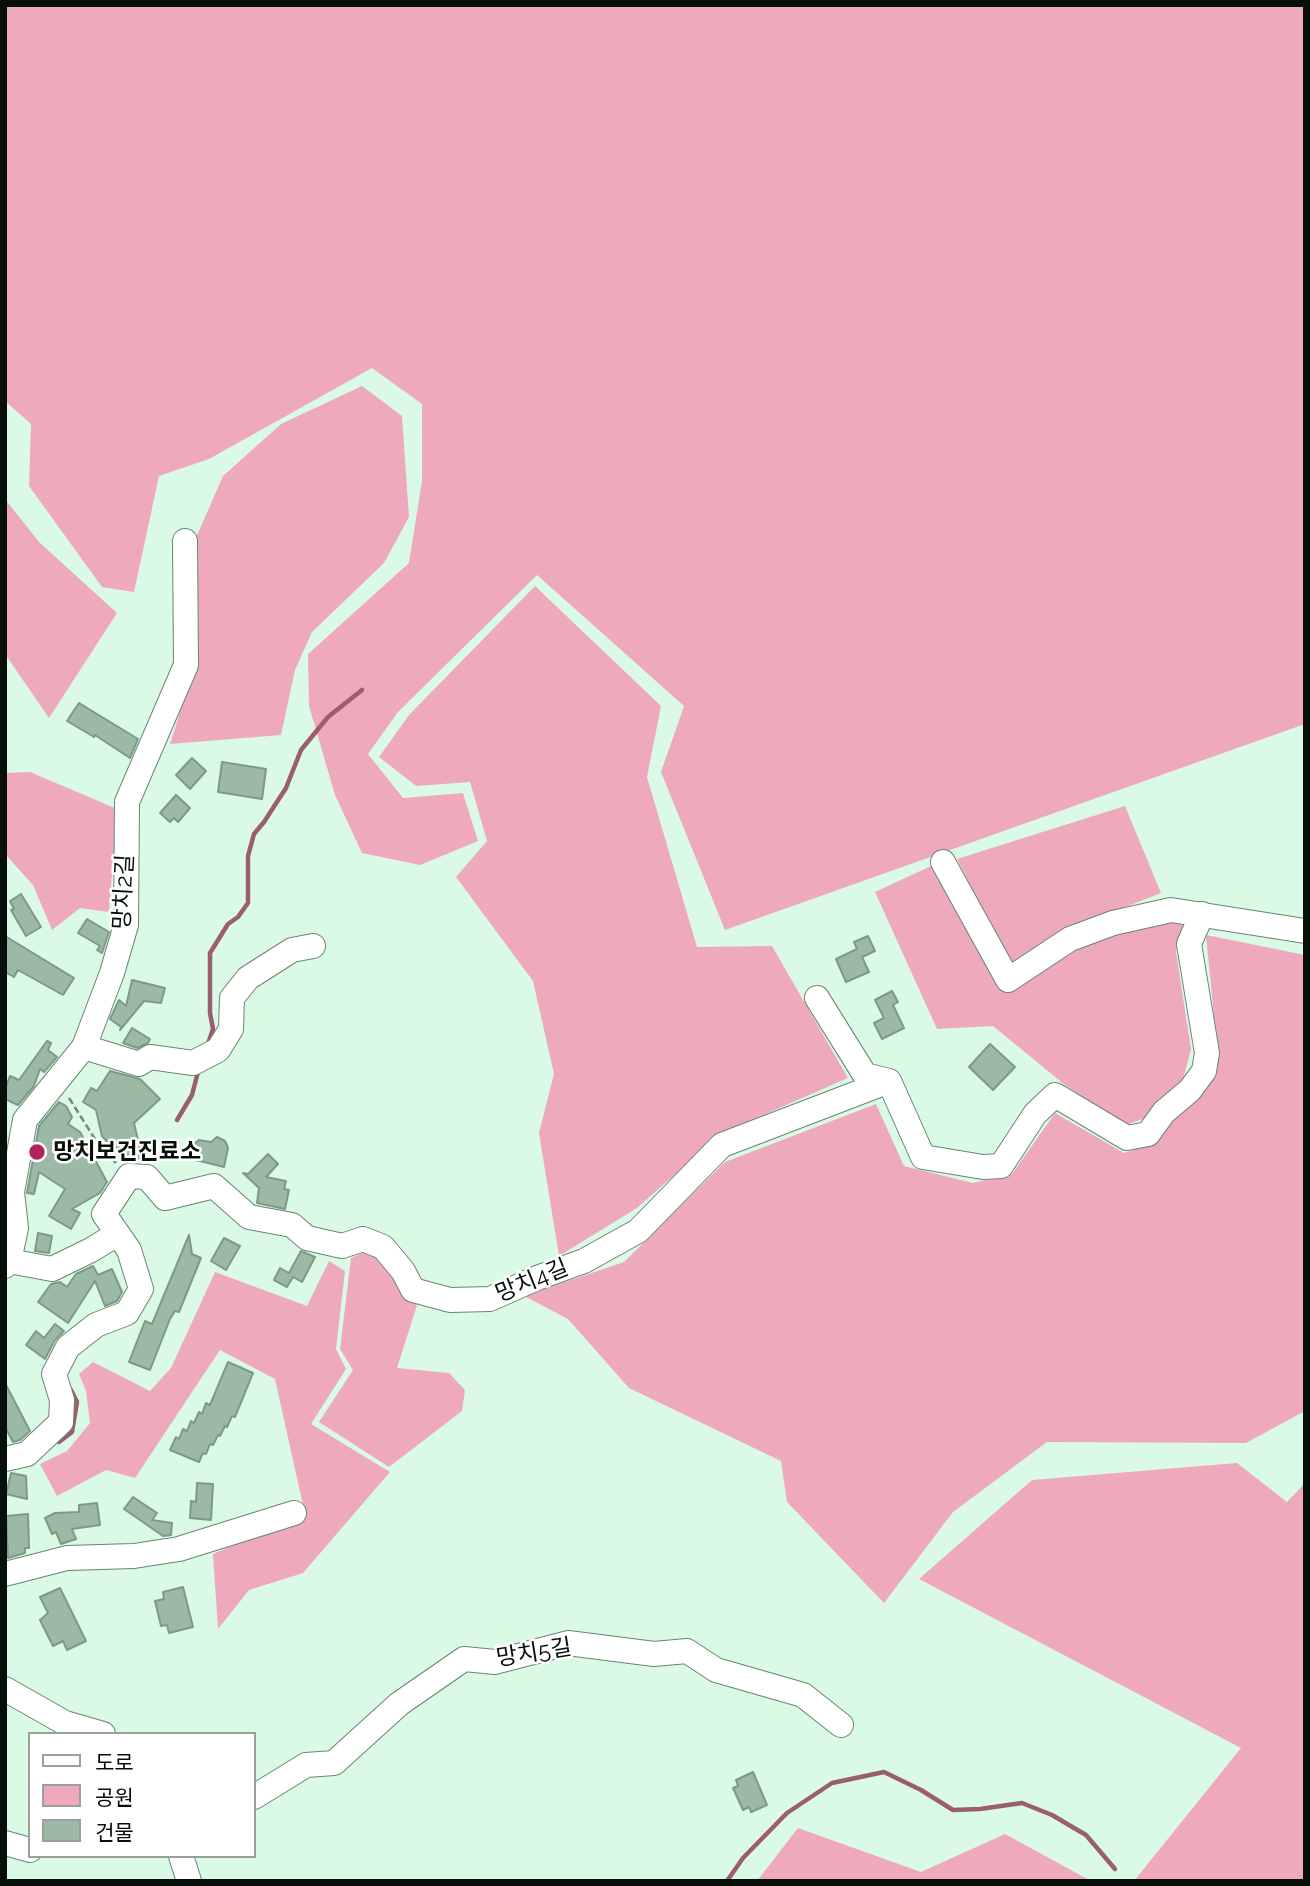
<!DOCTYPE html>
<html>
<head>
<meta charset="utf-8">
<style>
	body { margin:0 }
	#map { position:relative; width:1310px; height:1886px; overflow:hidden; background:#dafae5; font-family:Raleway,"Noto Sans KR",sans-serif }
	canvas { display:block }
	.frame { position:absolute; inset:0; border:7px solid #061009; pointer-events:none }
	.legend { position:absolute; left:28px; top:1732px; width:228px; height:126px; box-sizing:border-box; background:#fff; border:2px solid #9b9f9d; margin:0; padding:9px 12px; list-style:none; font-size:21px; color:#061009 }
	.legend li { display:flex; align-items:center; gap:14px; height:35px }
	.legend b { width:35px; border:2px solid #9b9f9d }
</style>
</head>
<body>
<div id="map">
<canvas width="1310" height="1886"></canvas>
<div class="frame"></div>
<ul class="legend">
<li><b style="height:9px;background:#fff"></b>도로</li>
<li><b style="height:19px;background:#eeaabc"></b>공원</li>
<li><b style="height:19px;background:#9cb9a6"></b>건물</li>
</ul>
</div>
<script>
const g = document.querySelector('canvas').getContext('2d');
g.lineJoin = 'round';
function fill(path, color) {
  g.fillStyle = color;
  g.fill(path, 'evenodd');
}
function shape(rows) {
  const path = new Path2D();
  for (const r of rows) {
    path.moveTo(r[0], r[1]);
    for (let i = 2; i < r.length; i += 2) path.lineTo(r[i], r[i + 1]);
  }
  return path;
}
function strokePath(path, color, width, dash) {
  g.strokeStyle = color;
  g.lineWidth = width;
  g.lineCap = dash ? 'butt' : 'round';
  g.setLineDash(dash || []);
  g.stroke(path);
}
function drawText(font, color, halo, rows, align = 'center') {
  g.font = font + ' Raleway,"Noto Sans KR",sans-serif';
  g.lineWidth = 5;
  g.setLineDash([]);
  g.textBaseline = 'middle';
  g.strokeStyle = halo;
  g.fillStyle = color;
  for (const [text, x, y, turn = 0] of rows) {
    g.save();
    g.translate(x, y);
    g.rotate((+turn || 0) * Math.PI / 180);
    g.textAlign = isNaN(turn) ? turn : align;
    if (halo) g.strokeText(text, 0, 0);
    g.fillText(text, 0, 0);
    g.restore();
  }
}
fill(shape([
	[5,5,1305,5,1305,729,1302,725,725,930,661,772,684,706,537,575,398,712,368,754,403,798,463,793,478,841,420,865,362,853,335,795,309,706,308,654,409,563,422,481,422,404,372,368,209,459,159,476,134,592,102,587,29,486,31,424,5,401],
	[362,386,402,416,409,517,384,563,312,632,295,670,281,735,170,744,196,662,195,540,223,476,281,424],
	[5,499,39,542,117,613,49,718,5,654],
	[535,586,661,706,647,777,697,947,772,946,848,1078,722,1133,637,1208,559,1256,539,1133,554,1074,533,981,456,877,487,841,470,782,416,786,379,757,409,715],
	[30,772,117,809,109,912,80,908,52,930,33,885,5,854,5,773],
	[1125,806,1161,893,1072,928,1011,964,957,859],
	[931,866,1005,989,1073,948,1137,929,1184,920,1176,952,1191,1049,1183,1080,1145,1118,1126,1125,1065,1085,993,1026,937,1029,875,892],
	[1206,935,1305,955,1305,1411,1246,1443,1047,1442,953,1512,884,1603,787,1502,781,1461,629,1388,568,1319,524,1296,624,1262,725,1162,876,1104,904,1166,973,1183,1012,1174,1055,1113,1124,1153,1154,1143,1171,1122,1199,1098,1218,1057],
	[369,1250,387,1260,395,1280,417,1305,397,1368,449,1373,465,1390,462,1411,389,1467,319,1422,353,1370,340,1349,351,1258],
	[329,1261,345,1271,336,1349,346,1369,311,1424,390,1472,303,1573,249,1590,218,1629,213,1554,305,1514,275,1379,220,1350,135,1478,106,1470,57,1496,40,1464,67,1451,90,1423,86,1391,79,1374,93,1362,150,1391,171,1368,215,1272,307,1306],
	[1237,1463,1287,1502,1305,1483,1305,1881,1134,1881,1241,1748,919,1579,1032,1480],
	[798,1828,921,1872,1005,1834,1091,1881,757,1881]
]), '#eeaabc');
strokePath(shape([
	[208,1044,213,1029,210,1013,210,953,228,924,238,917,248,903,248,856,254,834,264,822,286,788,301,750,328,717,362,690],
	[177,1120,192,1095,199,1068],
	[59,1442,72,1432,77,1402,71,1390],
	[727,1881,743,1858,787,1813,832,1783,884,1772,921,1790,953,1810,980,1809,1022,1803,1052,1815,1086,1835,1115,1869]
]), '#9a5e6e', 4.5);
const building = shape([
	[79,703,138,739,130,758,95,735,94,737,67,721,79,703],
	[192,758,206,771,190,789,176,775,192,758],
	[222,762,266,769,262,799,218,792,222,762],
	[176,795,190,808,178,822,174,818,170,822,160,813,176,795],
	[21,894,41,927,26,936,11,910,14,909,10,901,21,894],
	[87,919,109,932,102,953,97,950,100,946,78,933,87,919],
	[5,936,74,978,63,995,18,970,14,977,5,972,5,936],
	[868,936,875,951,862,957,869,972,846,982,836,959,857,949,854,942,868,936],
	[132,980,165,988,161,1003,144,1001,120,1030,121,1027,110,1019,119,1000,126,1006,132,980],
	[892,991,898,1002,893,1005,904,1028,882,1039,874,1023,884,1018,875,1000,892,991],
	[132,1028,150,1039,148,1043,137,1048,123,1043,132,1028],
	[47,1041,51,1043,48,1050,57,1057,44,1072,40,1069,34,1086,18,1105,5,1099,5,1089,10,1076,19,1080,47,1041],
	[990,1044,1015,1067,993,1090,969,1067,990,1044],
	[110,1071,140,1079,160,1099,134,1123,138,1140,147,1151,136,1161,125,1162,102,1136,96,1110,83,1102,91,1088,97,1091,110,1071],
	[59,1102,66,1106,72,1117,68,1124,80,1132,107,1182,100,1193,72,1209,80,1213,71,1229,49,1216,65,1189,39,1172,34,1194,27,1193,39,1126,59,1102],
	[217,1137,225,1141,228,1148,224,1167,188,1158,191,1146,199,1140,211,1142,217,1137],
	[268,1154,278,1164,266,1177,286,1181,284,1189,289,1190,285,1209,257,1203,259,1188,243,1173,248,1174,268,1154],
	[38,1233,52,1236,49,1253,35,1251,38,1233],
	[189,1235,192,1254,201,1258,179,1312,175,1311,170,1319,150,1370,129,1362,145,1321,152,1324,189,1235],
	[224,1238,240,1246,226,1270,211,1261,224,1238],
	[301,1251,315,1257,302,1282,293,1277,287,1287,274,1280,280,1268,289,1273,301,1251],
	[93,1266,98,1275,112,1269,122,1292,117,1301,105,1306,95,1281,68,1323,38,1302,51,1284,60,1282,67,1287,76,1274,93,1266],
	[55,1324,64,1331,55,1340,45,1359,26,1345,36,1331,44,1338,55,1324],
	[228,1362,253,1373,235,1417,232,1416,227,1427,225,1426,220,1436,218,1435,213,1445,210,1444,206,1454,203,1453,199,1462,170,1450,176,1437,179,1439,183,1429,187,1431,191,1421,194,1423,199,1412,202,1414,206,1403,210,1405,228,1362],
	[5,1383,30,1431,20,1440,13,1442,5,1427,5,1383],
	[11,1473,26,1476,27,1499,6,1494,11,1473],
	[197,1483,213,1484,211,1520,190,1518,191,1501,196,1502,197,1483],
	[133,1497,157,1513,152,1520,172,1523,171,1535,163,1536,124,1509,133,1497],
	[97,1503,100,1525,72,1529,76,1539,61,1544,56,1532,52,1534,45,1518,55,1513,79,1512,79,1505,97,1503],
	[28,1514,29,1548,25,1548,25,1553,8,1558,6,1516,28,1514],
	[183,1587,193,1627,169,1633,167,1625,161,1626,155,1601,164,1599,163,1592,183,1587],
	[60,1588,86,1641,67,1650,63,1641,53,1646,40,1620,48,1613,40,1597,60,1588],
	[753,1772,767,1805,751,1812,749,1807,743,1810,733,1788,738,1786,736,1780,753,1772]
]);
fill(building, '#9cb9a6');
strokePath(building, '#7d9a87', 2);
const minor = shape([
	[943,862,1008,980,1070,939,1113,923,1171,910,1305,931],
	[817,998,865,1075,889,1081,923,1157,983,1167,1001,1166,1035,1114,1055,1095,1127,1138,1148,1134,1164,1112,1190,1090,1204,1071,1207,1053,1189,944,1202,914],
	[84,1047,139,1064,150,1057,193,1063,218,1050,231,1029,232,998,248,978,292,950,313,946],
	[9,1261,52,1269,91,1250,117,1234],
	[5,1266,9,1261,16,1228,12,1192,25,1120,84,1047,112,973,126,925,127,802,186,665,185,541],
	[5,1459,27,1454,61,1422,62,1400,54,1374,68,1347,96,1325,127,1313,141,1289,129,1250,104,1214,129,1176,147,1177,165,1198,214,1186,249,1217,292,1225,307,1238,342,1246,363,1239,383,1247,403,1271,413,1290,450,1300,490,1299,537,1278,584,1261,638,1231,722,1145,889,1081],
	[5,1574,67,1558,134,1556,179,1549,294,1513],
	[5,1689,65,1723,103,1734],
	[254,1797,306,1765,334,1763,399,1704,464,1659,495,1662,568,1643,654,1654,687,1651,716,1670,803,1695,841,1725],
	[5,1843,30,1850],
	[181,1856,189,1881]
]);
strokePath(minor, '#698573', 26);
strokePath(shape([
	[69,1098,95,1139,116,1163]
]), '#73897b', 2.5, [7, 3.5]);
strokePath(minor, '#fff', 24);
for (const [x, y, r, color] of [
	[37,1152,9,"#b0245e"]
]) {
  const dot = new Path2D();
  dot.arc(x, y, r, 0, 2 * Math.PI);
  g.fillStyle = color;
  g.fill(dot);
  strokePath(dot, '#fff', 2.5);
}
drawText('23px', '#061009', '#fff', [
	["망치2길",124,892,-87],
	["망치4길",532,1281,-22],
	["망치5길",534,1653,-9]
]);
drawText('bold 23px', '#061009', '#fff', [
	["망치보건진료소",53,1152]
], 'left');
</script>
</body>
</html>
